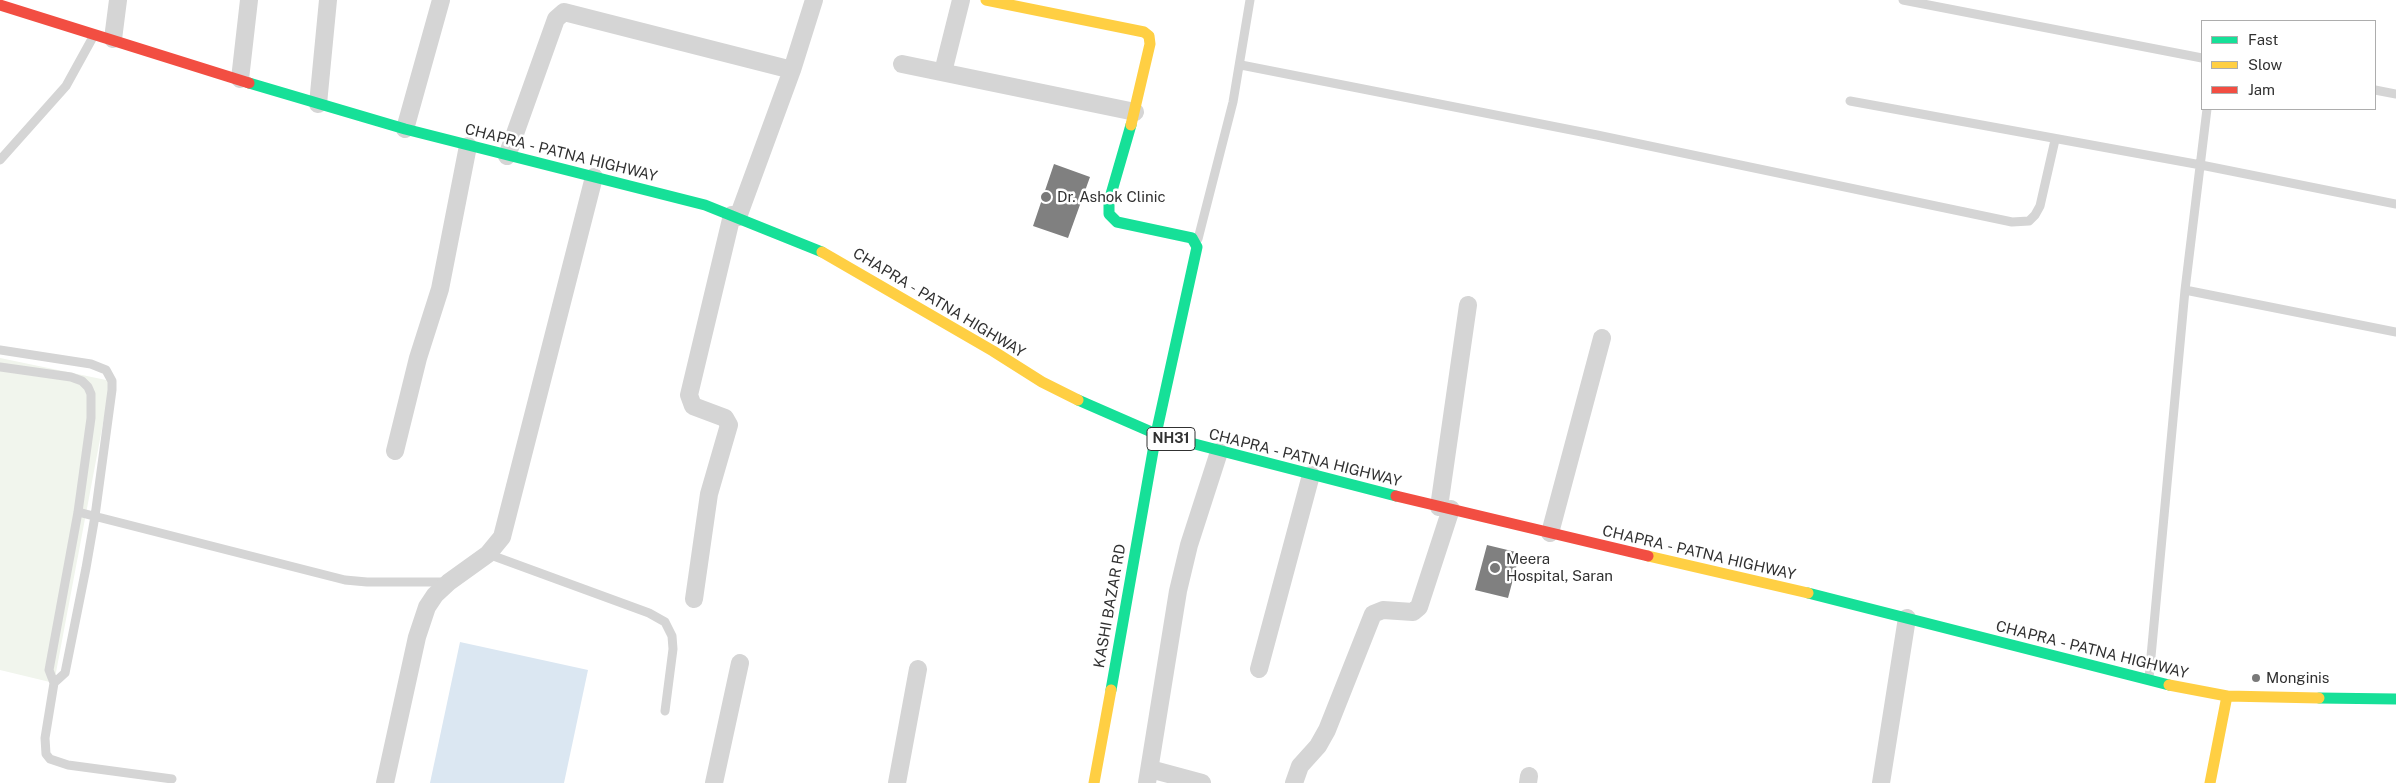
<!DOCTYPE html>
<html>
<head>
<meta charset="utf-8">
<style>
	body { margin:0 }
	#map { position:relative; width:2396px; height:783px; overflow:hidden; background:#fff; font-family:"Public Sans",sans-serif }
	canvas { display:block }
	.legend { position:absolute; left:2201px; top:20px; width:175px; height:90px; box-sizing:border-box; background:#fff; border:1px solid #adadad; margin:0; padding:6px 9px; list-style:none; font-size:15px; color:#313131 }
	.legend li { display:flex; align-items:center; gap:10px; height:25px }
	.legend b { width:25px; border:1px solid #adadad }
</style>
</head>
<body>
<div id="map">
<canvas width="2396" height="783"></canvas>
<ul class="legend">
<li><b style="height:6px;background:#16e098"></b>Fast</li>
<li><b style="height:6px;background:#ffcf43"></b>Slow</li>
<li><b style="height:6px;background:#f24e42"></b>Jam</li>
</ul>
</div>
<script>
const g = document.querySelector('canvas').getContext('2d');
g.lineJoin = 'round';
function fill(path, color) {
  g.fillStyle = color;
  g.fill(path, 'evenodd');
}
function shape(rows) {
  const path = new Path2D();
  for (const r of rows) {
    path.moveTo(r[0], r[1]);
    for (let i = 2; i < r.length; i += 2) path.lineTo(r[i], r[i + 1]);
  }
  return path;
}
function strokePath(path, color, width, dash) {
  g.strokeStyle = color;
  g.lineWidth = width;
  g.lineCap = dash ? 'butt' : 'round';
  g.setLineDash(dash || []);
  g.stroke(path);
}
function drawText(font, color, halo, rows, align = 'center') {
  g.font = font + ' "Public Sans",sans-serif';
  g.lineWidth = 5;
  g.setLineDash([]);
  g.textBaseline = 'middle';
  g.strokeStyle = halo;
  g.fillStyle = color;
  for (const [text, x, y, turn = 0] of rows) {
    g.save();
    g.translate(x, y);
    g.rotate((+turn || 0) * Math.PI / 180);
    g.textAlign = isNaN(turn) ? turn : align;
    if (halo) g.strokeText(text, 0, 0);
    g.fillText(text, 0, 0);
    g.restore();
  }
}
fill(shape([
	[0,358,111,381,54,683,0,670]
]), '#f1f5ed');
fill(shape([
	[460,642,588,670,564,783,430,783]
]), '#dbe7f2');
fill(shape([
	[1054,164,1090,177,1068,238,1033,226],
	[1487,545,1520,553,1508,598,1475,590]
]), '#808080');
strokePath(shape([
	[1903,0,2202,58],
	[1241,65,1597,135,2012,222,2029,221,2035,215,2040,206,2055,140],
	[2375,90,2396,94],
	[1850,101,2201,165,2396,204],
	[0,160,66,86,93,37],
	[1198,239,1233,102,1250,0],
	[2185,290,2396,332],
	[0,350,91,364,106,370,112,381,112,390,95,516,86,568,65,673,54,683],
	[0,367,71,377,82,381,88,387,91,394,91,418,78,512,49,670,54,683,45,738,46,754,50,759,68,765,172,779],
	[78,512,345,580,367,582,446,582],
	[488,554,649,613,665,622,672,636,673,649,665,711],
	[2149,678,2185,290,2207,109]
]), '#d5d5d5', 9);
strokePath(shape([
	[113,39,118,0],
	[902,64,1135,112],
	[943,72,961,0],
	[240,79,249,0],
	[318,104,328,0],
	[405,129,441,0],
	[507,156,556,19,564,12,792,70],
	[738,217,792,70,814,0],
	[395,451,418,358,440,289,468,146],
	[1439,507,1468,305],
	[1550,533,1602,338],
	[694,599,709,494,729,425,725,418,693,406,689,395,732,215],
	[1259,669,1311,475],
	[1150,769,1202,783],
	[385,783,417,637,427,607,435,595,449,582,488,554,502,537,594,177],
	[714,783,740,663],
	[897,783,918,669],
	[1147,783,1178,591,1189,545,1219,452],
	[1294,783,1300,766,1318,746,1327,730,1373,614,1383,610,1413,612,1419,607,1451,509],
	[1528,783,1529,776],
	[1881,783,1907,618]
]), '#d5d5d5', 18);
strokePath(shape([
	[249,83,405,129,705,205,822,252],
	[1078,400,1156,434,1396,496],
	[1808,593,2169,685],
	[1111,690,1156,434,1197,247,1192,238,1117,222,1109,214,1109,201,1131,125],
	[2319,698,2396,699]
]), '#16e098', 11);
strokePath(shape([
	[986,0,1144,32,1149,36,1150,44,1131,125],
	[822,252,993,351,1042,382,1078,400],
	[1648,556,1808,593],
	[2169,685,2227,696,2319,698],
	[1094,783,1111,690],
	[2210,783,2227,696]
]), '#ffcf43', 11);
strokePath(shape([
	[0,5,249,83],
	[1396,496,1648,556]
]), '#f24e42', 11);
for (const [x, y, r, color] of [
	[1046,197,6,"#797979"],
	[1495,568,6,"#797979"],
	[2256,678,5,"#797979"]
]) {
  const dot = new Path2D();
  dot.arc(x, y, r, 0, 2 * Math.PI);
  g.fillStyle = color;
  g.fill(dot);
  strokePath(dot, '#fff', 2);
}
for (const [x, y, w] of [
	[1171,439,48]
]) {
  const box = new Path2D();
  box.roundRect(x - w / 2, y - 11.5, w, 23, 4);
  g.fillStyle = '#fff';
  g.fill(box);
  strokePath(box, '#313131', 1);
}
drawText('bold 14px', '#313131', null, [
	["NH31",1171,439]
]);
drawText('15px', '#313131', '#fff', [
	["CHAPRA - PATNA HIGHWAY",561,153,14],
	["CHAPRA - PATNA HIGHWAY",939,303,31],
	["CHAPRA - PATNA HIGHWAY",1305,458,14],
	["CHAPRA - PATNA HIGHWAY",1699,553,13],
	["KASHI BAZAR RD",1110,606,-80],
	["CHAPRA - PATNA HIGHWAY",2092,650,14]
]);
drawText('15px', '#313131', '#fff', [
	["Dr. Ashok Clinic",1057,197],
	["Meera",1506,559],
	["Hospital, Saran",1506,576],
	["Monginis",2266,678]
], 'left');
</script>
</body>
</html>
